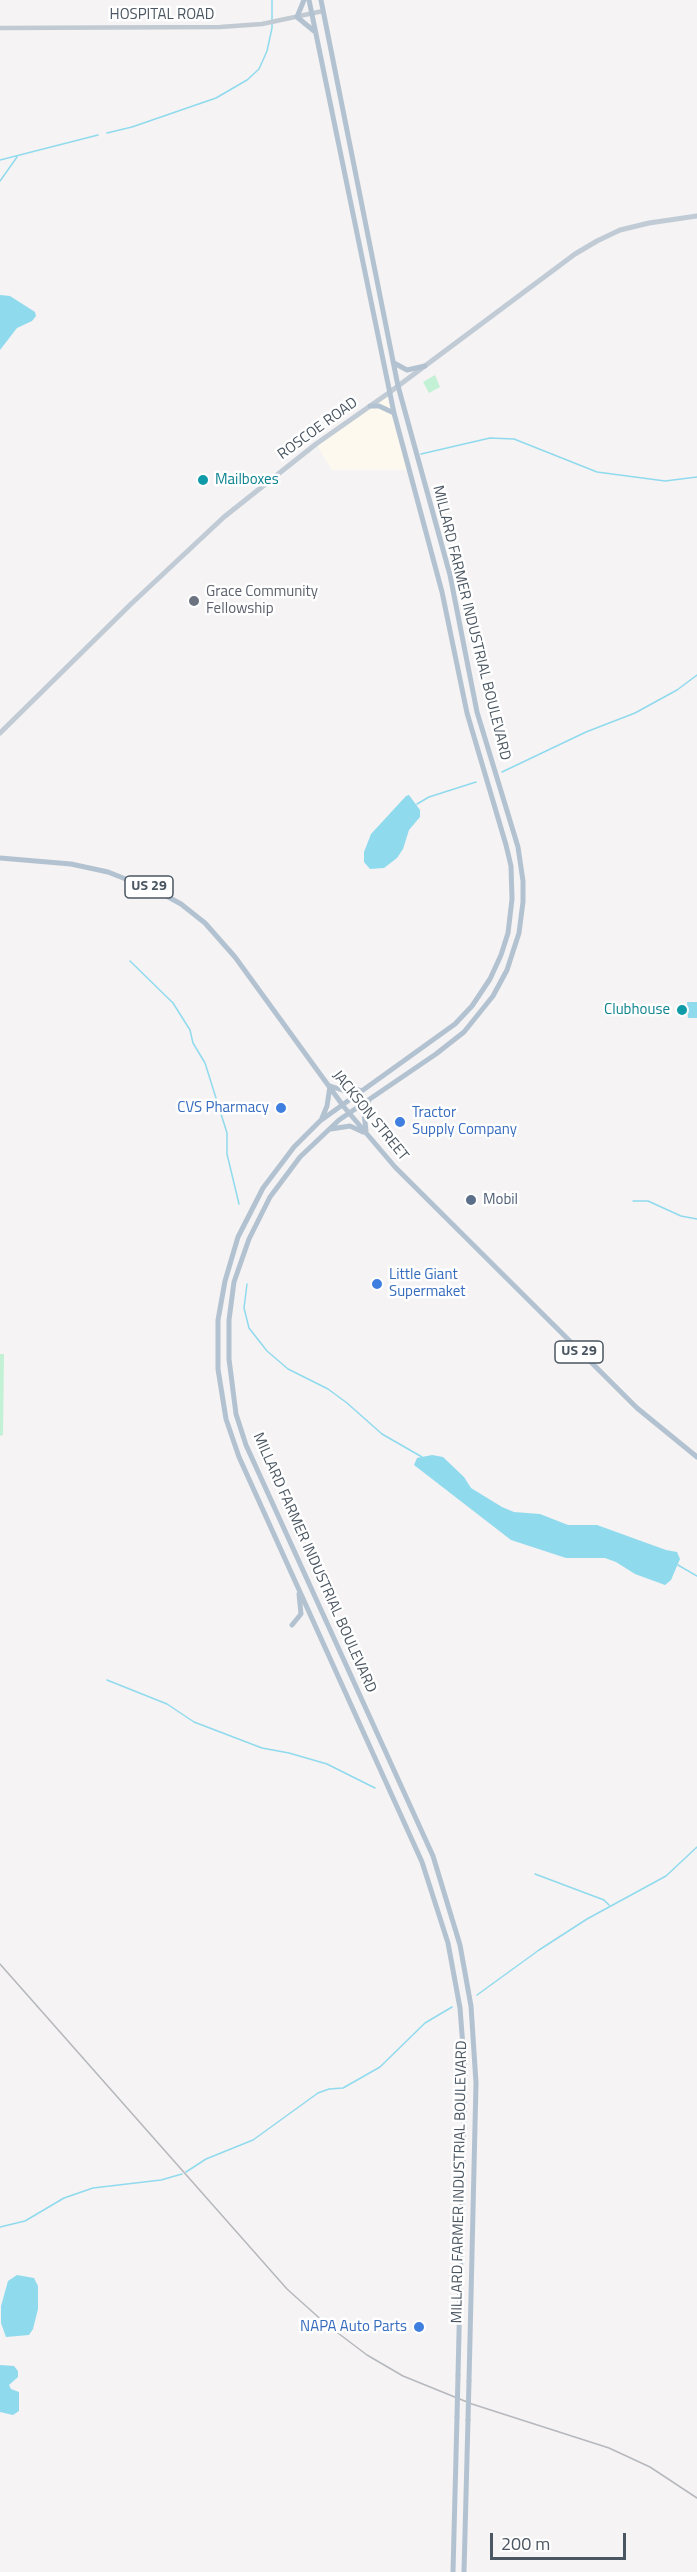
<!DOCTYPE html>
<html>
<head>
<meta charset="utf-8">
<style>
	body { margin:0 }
	#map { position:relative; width:697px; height:2572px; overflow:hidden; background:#f5f3f3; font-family:"Titillium Web",sans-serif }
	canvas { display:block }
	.scale { position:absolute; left:490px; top:2533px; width:136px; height:27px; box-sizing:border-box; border:3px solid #4a5661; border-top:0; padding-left:8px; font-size:18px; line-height:21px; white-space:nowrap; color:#4a5661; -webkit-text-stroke:4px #fff; paint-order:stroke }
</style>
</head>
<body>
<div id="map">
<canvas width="697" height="2572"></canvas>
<div class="scale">200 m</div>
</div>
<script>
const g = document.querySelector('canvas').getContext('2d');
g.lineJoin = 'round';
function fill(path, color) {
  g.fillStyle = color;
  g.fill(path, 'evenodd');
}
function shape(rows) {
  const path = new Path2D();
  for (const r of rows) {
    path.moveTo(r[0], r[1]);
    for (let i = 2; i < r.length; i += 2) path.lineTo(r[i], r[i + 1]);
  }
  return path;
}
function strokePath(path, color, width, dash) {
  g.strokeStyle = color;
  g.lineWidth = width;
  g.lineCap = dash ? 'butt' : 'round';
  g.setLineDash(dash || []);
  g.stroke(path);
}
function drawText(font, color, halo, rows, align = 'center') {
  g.font = font + ' "Titillium Web",sans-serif';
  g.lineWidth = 5;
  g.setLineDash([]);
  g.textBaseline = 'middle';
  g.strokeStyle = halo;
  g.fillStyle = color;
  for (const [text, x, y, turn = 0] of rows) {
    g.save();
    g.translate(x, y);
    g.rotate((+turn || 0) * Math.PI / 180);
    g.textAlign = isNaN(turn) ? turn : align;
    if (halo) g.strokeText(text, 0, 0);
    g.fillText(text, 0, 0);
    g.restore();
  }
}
fill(shape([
	[386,393,407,470,332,470,316,444]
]), '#fdf9ef');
fill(shape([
	[435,375,440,387,429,393,423,382],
	[0,1354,4,1354,3,1435,0,1436]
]), '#c3f1d5');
fill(shape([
	[0,295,10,296,35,312,36,316,32,321,17,328,0,350],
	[409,795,420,810,420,817,409,830,403,849,397,858,384,868,370,869,364,862,364,852,371,834,406,796],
	[687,1002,697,1002,697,1018,688,1018],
	[432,1455,443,1457,464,1477,471,1488,502,1507,514,1512,540,1514,568,1525,597,1525,666,1550,677,1552,680,1559,671,1580,665,1585,635,1574,616,1562,605,1558,566,1558,511,1540,414,1465,417,1458],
	[17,2275,34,2278,38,2286,38,2309,33,2329,29,2335,6,2337,1,2323,1,2306,8,2281],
	[0,2365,14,2366,18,2371,18,2377,9,2385,11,2389,19,2392,19,2411,13,2415,0,2412]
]), '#90daee');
strokePath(shape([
	[107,133,132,127,216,98,247,80,259,69,267,51,272,28,272,0],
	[0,160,98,135],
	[0,181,17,157],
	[421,454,490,438,514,439,597,472,665,481,697,477],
	[502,772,586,732,635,713,677,690,697,675],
	[417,804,429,797,476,782],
	[130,961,173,1003,190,1030,193,1043,205,1063,227,1133,227,1154,239,1204],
	[633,1201,648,1201,681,1216,697,1219],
	[247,1284,244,1308,249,1328,267,1351,288,1369,328,1389,347,1403,382,1434,422,1457],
	[678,1565,697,1576],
	[107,1680,167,1704,194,1722,262,1748,289,1753,327,1764,375,1788],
	[535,1874,604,1900,609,1905],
	[477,1995,539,1950,587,1919,666,1876,697,1847],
	[186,2172,206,2159,253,2140,318,2093,329,2089,343,2088,380,2067,425,2023,452,2007],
	[0,2227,25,2221,64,2198,93,2188,161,2180,182,2174]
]), '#90daee', 1.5);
strokePath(shape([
	[0,28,220,27,262,24,323,11]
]), '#c1cad2', 4.5);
strokePath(shape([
	[0,733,131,604,224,517,316,444,390,392,575,254,597,241,620,230,649,223,697,216]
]), '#c1cbd6', 5);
strokePath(shape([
	[304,0,297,17,314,31],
	[309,0,394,413,442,592,467,713,506,845,511,866,512,899,508,933,501,955,490,979,472,1006,455,1024,320,1121,294,1147,263,1188,238,1237,225,1281,218,1320,218,1369,226,1419,239,1457,422,1862,448,1943,460,2008,465,2073,458,2376],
	[321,0,398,386,450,575,477,712,518,847,523,881,523,902,519,933,507,970,493,996,464,1032,436,1054,339,1120,300,1157,270,1197,249,1239,234,1282,229,1320,229,1359,236,1414,246,1445,433,1856,460,1945,471,2006,476,2083,469,2381],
	[394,363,407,370,425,366],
	[370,406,379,406,394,413],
	[0,858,71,864,108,872,161,893,181,904,205,923,235,957,344,1107,395,1167,637,1408,697,1457],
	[322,1118,327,1106,330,1086,345,1091,359,1090],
	[331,1129,350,1126,363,1132],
	[366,1131,364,1113,369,1100],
	[292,1625,301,1614,299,1594],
	[453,2572,457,2417],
	[464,2572,468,2420]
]), '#b3c2d1', 5);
strokePath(shape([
	[0,1964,287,2289,326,2324,367,2355,403,2376,472,2404,609,2448,650,2467,697,2498]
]), '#b5b8bd', 1.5);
strokePath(shape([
	[457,2417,458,2376],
	[468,2420,469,2381]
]), '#b3c2d1', 5);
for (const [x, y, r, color] of [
	[203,480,6,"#0f9aa8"],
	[194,601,6,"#6b7280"],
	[682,1010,6,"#0f9aa8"],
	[281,1108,6,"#3f7fe0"],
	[400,1122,6,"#3f7fe0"],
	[471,1200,6,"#5c6f8a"],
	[377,1284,6,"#3f7fe0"],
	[419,2327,6,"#3f7fe0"]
]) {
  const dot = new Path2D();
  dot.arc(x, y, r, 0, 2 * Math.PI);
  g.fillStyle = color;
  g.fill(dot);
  strokePath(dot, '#fff', 2);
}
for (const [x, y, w] of [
	[149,887,48],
	[579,1352,48]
]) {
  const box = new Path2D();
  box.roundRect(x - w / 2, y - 11, w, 22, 4.5);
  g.fillStyle = '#fff';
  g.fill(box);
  strokePath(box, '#4a5661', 1.5);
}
drawText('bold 14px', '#4a5661', null, [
	["US 29",149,887],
	["US 29",579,1352]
]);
drawText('15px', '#4a5661', '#fff', [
	["HOSPITAL ROAD",162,15],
	["ROSCOE ROAD",318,429,-36],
	["MILLARD FARMER INDUSTRIAL BOULEVARD",471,623,76],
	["JACKSON STREET",370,1116,51],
	["MILLARD FARMER INDUSTRIAL BOULEVARD",314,1563,66],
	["MILLARD FARMER INDUSTRIAL BOULEVARD",460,2182,-89]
]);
drawText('15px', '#0d838f', '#fff', [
	["Mailboxes",215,480],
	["Clubhouse",670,1010,"right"]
], 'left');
drawText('15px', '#5b616d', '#fff', [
	["Grace Community",206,592],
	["Fellowship",206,609]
], 'left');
drawText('15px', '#366cbe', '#fff', [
	["CVS Pharmacy",269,1108],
	["Tractor",412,1113,"left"],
	["Supply Company",412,1130,"left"],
	["Little Giant",389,1275,"left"],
	["Supermaket",389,1292,"left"],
	["NAPA Auto Parts",407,2327]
], 'right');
drawText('15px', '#4e5e75', '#fff', [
	["Mobil",483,1200]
], 'left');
</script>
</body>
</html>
